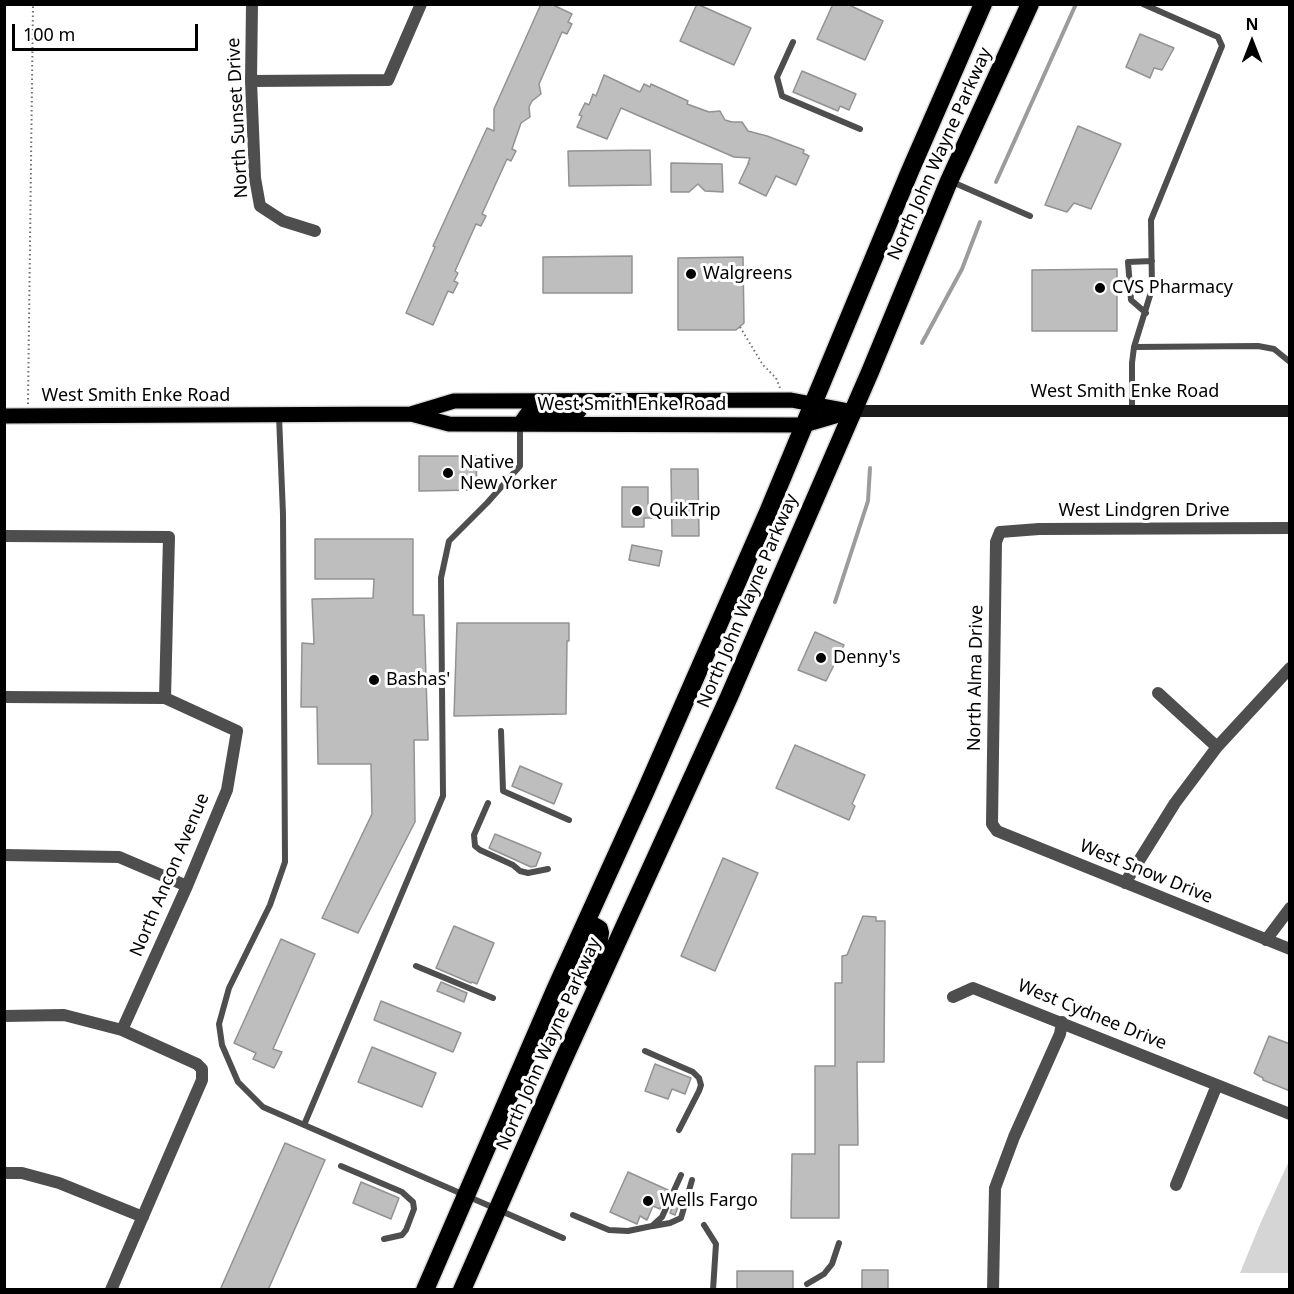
<!DOCTYPE html>
<html>
<head>
<meta charset="utf-8">
<style>
	body { margin:0 }
	#map { position:relative; width:1294px; height:1294px; overflow:hidden; background:#fff; font-family:"Noto Sans",sans-serif }
	canvas { display:block }
	.frame { position:absolute; inset:0; border:6px solid #000; pointer-events:none }
	.north { position:absolute; left:1222px; top:12px; width:60px; height:60px; -webkit-text-stroke:4px #fff; paint-order:stroke; rotate:0deg; font-size:16px; font-weight:700; line-height:24px; text-align:center; color:#000 }
	.north::after { content:''; display:block; margin:auto; width:21px; height:27px; background:#000; clip-path:polygon(50% 0,100% 100%,50% 72%,0 100%) }
	.scale { position:absolute; left:12px; top:24px; width:186px; height:27px; box-sizing:border-box; border:3px solid #000; border-top:0; padding-left:8px; font-size:18px; line-height:21px; white-space:nowrap; color:#000; -webkit-text-stroke:4px #fff; paint-order:stroke }
</style>
</head>
<body>
<div id="map">
<canvas width="1294" height="1294"></canvas>
<div class="frame"></div>
<div class="north">N</div>
<div class="scale">100 m</div>
</div>
<script>
const g = document.querySelector('canvas').getContext('2d');
g.lineJoin = 'round';
function fill(path, color) {
  g.fillStyle = color;
  g.fill(path, 'evenodd');
}
function shape(rows) {
  const path = new Path2D();
  for (const r of rows) {
    path.moveTo(r[0], r[1]);
    for (let i = 2; i < r.length; i += 2) path.lineTo(r[i], r[i + 1]);
  }
  return path;
}
function strokePath(path, color, width, dash) {
  g.strokeStyle = color;
  g.lineWidth = width;
  g.lineCap = dash ? 'butt' : 'round';
  g.setLineDash(dash || []);
  g.stroke(path);
}
function drawText(font, color, halo, rows, align = 'center') {
  g.font = font + ' "Noto Sans",sans-serif';
  g.lineWidth = 6;
  g.setLineDash([]);
  g.textBaseline = 'middle';
  g.strokeStyle = halo;
  g.fillStyle = color;
  for (const [text, x, y, turn = 0] of rows) {
    g.save();
    g.translate(x, y);
    g.rotate((+turn || 0) * Math.PI / 180);
    g.textAlign = isNaN(turn) ? turn : align;
    if (halo) g.strokeText(text, 0, 0);
    g.fillText(text, 0, 0);
    g.restore();
  }
}
fill(shape([
	[1289,1161,1289,1273,1240,1273,1260,1224]
]), '#d5d5d5');
strokePath(shape([
	[996,182,1076,4],
	[922,343,962,269,980,222],
	[835,602,868,501,870,468]
]), '#9c9c9c', 4);
const building = shape([
	[541,4,551,4,572,14,568,22,572,24,567,34,562,32,539,84,541,94,532,101,529,107,530,117,521,123,512,149,516,151,511,161,507,159,482,214,486,216,481,226,476,224,455,271,458,273,454,281,458,283,453,293,448,291,433,325,406,313,435,247,433,246,487,128,494,131,494,109,541,4],
	[697,4,751,28,734,65,680,41,697,4],
	[833,4,847,4,883,21,865,60,817,39,833,4],
	[1140,34,1174,48,1162,70,1154,68,1150,78,1126,67,1140,34],
	[802,71,856,94,849,110,840,106,838,111,793,92,802,71],
	[604,75,640,92,644,84,650,87,651,84,688,101,687,104,709,112,720,111,725,120,732,122,742,122,748,131,767,136,804,150,803,153,809,156,796,185,776,176,766,196,739,183,748,164,749,164,748,163,750,158,734,157,621,108,607,139,577,127,582,116,579,115,585,103,589,105,593,94,596,96,604,75],
	[1078,126,1121,144,1091,209,1074,203,1067,212,1045,205,1078,126],
	[650,150,651,185,569,186,568,151,650,150],
	[671,163,722,164,723,192,705,191,698,184,689,192,671,192,671,163],
	[632,256,632,293,543,293,543,257,632,256],
	[743,257,744,323,736,330,678,330,678,258,743,257],
	[1117,269,1117,331,1032,331,1032,270,1117,269],
	[419,456,476,456,477,490,419,491,419,456],
	[671,469,698,469,699,536,672,536,671,469],
	[622,487,648,487,648,504,652,504,652,518,644,518,644,527,622,527,622,487],
	[315,539,413,539,413,615,424,615,428,740,414,740,415,822,358,933,322,918,372,814,371,764,318,764,317,707,301,707,302,643,314,644,312,599,373,598,374,579,315,579,315,539],
	[632,545,662,551,659,566,629,560,632,545],
	[457,623,569,623,569,641,567,641,566,714,454,716,457,623],
	[815,632,844,645,826,681,798,670,815,632],
	[795,745,865,775,852,804,855,806,849,820,776,788,795,745],
	[520,766,562,784,554,804,512,786,520,766],
	[495,834,541,853,536,866,531,867,489,848,495,834],
	[723,858,758,873,715,971,681,956,723,858],
	[863,916,876,917,876,921,885,921,884,1062,857,1062,858,1145,839,1145,839,1218,791,1218,792,1154,815,1154,815,1066,835,1066,835,983,842,983,842,956,847,955,863,916],
	[454,926,494,943,477,984,472,982,471,983,436,968,454,926],
	[281,939,315,954,273,1049,282,1052,274,1068,253,1059,256,1053,234,1043,281,939],
	[441,982,467,993,464,1002,437,991,441,982],
	[381,1001,461,1033,453,1052,374,1020,381,1001],
	[1269,1036,1290,1044,1290,1091,1263,1080,1263,1078,1254,1073,1269,1036],
	[372,1047,436,1073,422,1107,358,1082,372,1047],
	[655,1064,691,1078,685,1094,672,1089,668,1099,645,1091,655,1064],
	[285,1143,325,1160,268,1290,220,1290,285,1143],
	[628,1172,668,1190,660,1209,653,1206,647,1220,640,1216,637,1224,610,1212,628,1172],
	[361,1182,399,1198,391,1219,353,1203,361,1182],
	[678,1194,682,1196,675,1215,670,1213,678,1194],
	[862,1270,888,1270,888,1290,862,1290,862,1270],
	[737,1271,793,1271,793,1290,737,1290,737,1271]
]);
fill(building, '#bebebe');
strokePath(building, '#929292', 1.5);
const primary = shape([
	[411,414,454,401,791,400,849,411],
	[4,416,411,414,449,424,804,425,852,411],
	[520,424,527,414,533,412,579,411]
]);
const highway = shape([
	[587,922,599,929,600,933,592,979],
	[425,1290,555,990,646,790,768,512,910,171,983,4],
	[462,1290,561,1065,729,697,870,372,949,181,1030,4]
]);
strokePath(primary, '#dbdbdb', 18);
strokePath(highway, '#dbdbdb', 21);
strokePath(shape([
	[740,327,763,365,776,378,780,388],
	[28,404,33,4]
]), '#707070', 2, [1.5, 3]);
strokePath(shape([
	[793,42,777,77,782,96,860,129],
	[950,181,1030,216],
	[1146,313,1131,300,1128,262,1152,261],
	[1134,347,1258,346,1274,349,1290,362],
	[1132,411,1132,363,1134,347,1152,289,1151,220,1222,46,1218,37,1143,4],
	[279,416,283,514,285,862,270,905,229,988,219,1024,222,1045,238,1082,263,1107,563,1238],
	[501,731,503,791,569,820],
	[488,803,474,835,475,846,480,850,513,865,520,871,528,873,548,869],
	[416,966,493,998],
	[645,1051,693,1072,699,1078,701,1085,699,1091,679,1130],
	[304,1125,443,796,441,578,449,541,487,503,520,466,520,424],
	[341,1166,402,1192,413,1202,414,1209,406,1230,402,1235,384,1239],
	[573,1215,609,1230,628,1231,652,1226,662,1217,681,1175],
	[704,1225,716,1244,713,1290],
	[653,1226,670,1223,681,1218,692,1180],
	[807,1284,824,1274,832,1264,839,1243]
]), '#4e4e4e', 6);
strokePath(shape([
	[252,4,251,81,255,178,260,206,283,221,315,231],
	[251,81,388,80,421,4],
	[1290,528,1039,529,1000,532,996,542,992,824,997,831,1290,949],
	[4,536,169,537,165,698],
	[1158,693,1217,747],
	[4,697,165,698,237,731,227,790,187,886,122,1030],
	[4,855,119,857,187,886],
	[1125,883,1175,803,1217,747,1290,668],
	[1266,940,1290,908],
	[953,997,973,988,1290,1114],
	[4,1016,64,1015,122,1030,197,1064,202,1069,202,1080,111,1290],
	[4,1173,22,1173,59,1183,143,1217],
	[1176,1185,1217,1085],
	[993,1290,995,1188,1014,1137,1060,1034,1062,1022]
]), '#4e4e4e', 12);
strokePath(shape([
	[852,411,1290,411]
]), '#1b1b1b', 12);
strokePath(primary, '#000', 15);
strokePath(highway, '#000', 18);
for (const [x, y, r, color] of [
	[691,274,6,"#000"],
	[1100,288,6,"#000"],
	[448,473,6,"#000"],
	[637,511,6,"#000"],
	[821,658,6,"#000"],
	[374,680,6,"#000"],
	[648,1201,6,"#000"]
]) {
  const dot = new Path2D();
  dot.arc(x, y, r, 0, 2 * Math.PI);
  g.fillStyle = color;
  g.fill(dot);
  strokePath(dot, '#fff', 2);
}
drawText('18px', '#000', '#fff', [
	["North Sunset Drive",238,118,-93],
	["North John Wayne Parkway",940,154,-66],
	["West Smith Enke Road",1125,392],
	["West Smith Enke Road",136,396],
	["West Smith Enke Road",632,405],
	["West Lindgren Drive",1144,511],
	["North John Wayne Parkway",748,601,-67],
	["North Alma Drive",976,678,-89],
	["West Snow Drive",1146,872,22],
	["North Ancon Avenue",170,875,-67],
	["West Cydnee Drive",1092,1015,22],
	["North John Wayne Parkway",549,1044,-66]
]);
drawText('18px', '#000', '#fff', [
	["Walgreens",703,274],
	["CVS Pharmacy",1112,288],
	["Native",460,463],
	["New Yorker",460,484],
	["QuikTrip",649,511],
	["Denny's",833,658],
	["Bashas'",386,680],
	["Wells Fargo",660,1201]
], 'left');
</script>
</body>
</html>
